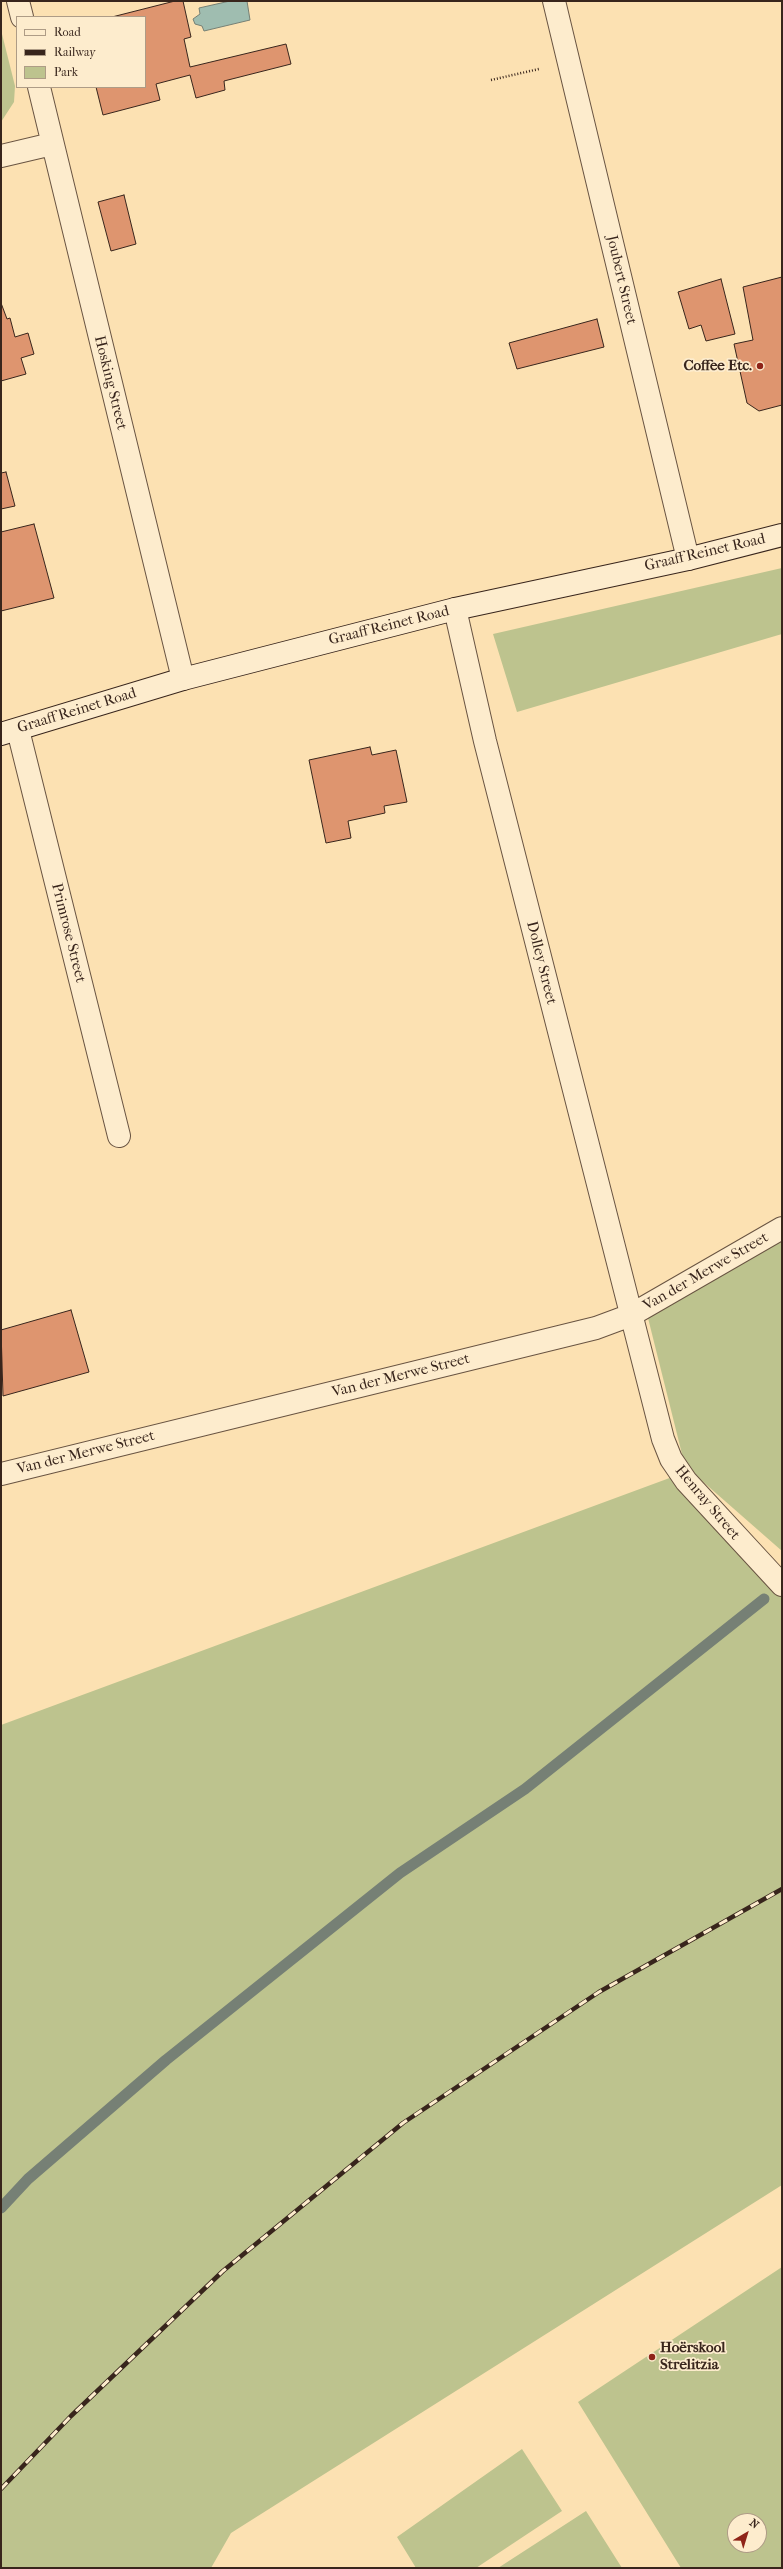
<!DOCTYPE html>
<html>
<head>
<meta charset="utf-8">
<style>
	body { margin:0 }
	#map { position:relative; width:783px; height:2569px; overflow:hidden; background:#fce1b2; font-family:"IM FELL French Canon",serif }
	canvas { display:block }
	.frame { position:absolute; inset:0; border:2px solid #38251c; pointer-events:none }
	.legend { position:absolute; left:16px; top:16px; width:130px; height:72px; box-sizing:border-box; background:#fdeccd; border:1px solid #ae9c86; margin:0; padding:5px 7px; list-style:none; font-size:12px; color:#38251c }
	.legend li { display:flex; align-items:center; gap:8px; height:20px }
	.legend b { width:20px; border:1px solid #ae9c86 }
	.north { position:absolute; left:727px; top:2513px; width:40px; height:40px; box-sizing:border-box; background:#fdeccd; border:1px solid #ae9c86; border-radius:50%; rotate:38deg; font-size:11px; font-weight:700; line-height:16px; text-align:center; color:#38251c }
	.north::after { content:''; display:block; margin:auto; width:14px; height:18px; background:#8f2418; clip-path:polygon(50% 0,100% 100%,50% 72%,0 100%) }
</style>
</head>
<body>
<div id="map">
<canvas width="783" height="2569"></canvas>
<div class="frame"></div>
<ul class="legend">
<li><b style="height:5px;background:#fdeccd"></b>Road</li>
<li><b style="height:5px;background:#38251c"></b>Railway</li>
<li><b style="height:11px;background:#bdc38e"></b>Park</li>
</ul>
<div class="north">N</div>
</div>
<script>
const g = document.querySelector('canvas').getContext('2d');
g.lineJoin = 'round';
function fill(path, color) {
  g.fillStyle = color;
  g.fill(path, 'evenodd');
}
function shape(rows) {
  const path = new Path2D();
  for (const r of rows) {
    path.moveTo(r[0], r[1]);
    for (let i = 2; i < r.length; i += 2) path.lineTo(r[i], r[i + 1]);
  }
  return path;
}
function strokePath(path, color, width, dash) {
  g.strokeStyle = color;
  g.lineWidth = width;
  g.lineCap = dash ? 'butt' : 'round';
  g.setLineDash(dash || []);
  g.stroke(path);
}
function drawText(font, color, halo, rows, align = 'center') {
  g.font = font + ' "IM FELL French Canon",serif';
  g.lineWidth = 3.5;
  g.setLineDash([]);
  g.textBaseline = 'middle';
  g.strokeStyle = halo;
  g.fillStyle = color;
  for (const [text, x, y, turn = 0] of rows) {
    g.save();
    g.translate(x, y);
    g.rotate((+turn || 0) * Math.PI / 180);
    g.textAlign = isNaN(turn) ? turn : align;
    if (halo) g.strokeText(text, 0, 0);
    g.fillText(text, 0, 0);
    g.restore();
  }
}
fill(shape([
	[1,30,15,86,14,102,1,122],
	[782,568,782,634,517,712,493,634],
	[782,1231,782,1551,685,1466,648,1318],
	[675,1476,782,1571,782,2185,231,2533,211,2568,1,2568,1,1725],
	[782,2267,782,2568,681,2568,578,2402],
	[735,2521,759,2521,759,2545,735,2545],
	[522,2449,562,2511,476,2568,416,2568,397,2537],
	[586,2511,622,2568,498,2568]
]), '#bdc38e');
const water = shape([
	[230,1,247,1,250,20,204,31,202,26,195,24,193,19,200,14,199,8,230,1]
]);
fill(water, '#9fbdb0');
strokePath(water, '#768075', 1);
strokePath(shape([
	[1,2208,28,2179,166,2060,400,1873,525,1789,764,1599]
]), '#768075', 11);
const building = shape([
	[175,1,183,1,191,37,184,39,190,67,286,44,291,64,224,81,225,90,196,98,190,75,156,84,160,100,103,115,96,87,145,87,145,17,112,17,175,1],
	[124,195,136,244,111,251,98,202,124,195],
	[782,277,782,405,759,411,747,403,734,344,753,340,743,287,782,277],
	[721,279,735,334,706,341,701,325,689,329,678,292,721,279],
	[1,303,7,319,10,318,15,337,28,333,34,354,21,358,26,374,1,381,1,303],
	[597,319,604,347,517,369,509,343,597,319],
	[6,472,15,506,1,509,1,473,6,472],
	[34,524,54,598,1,611,1,532,34,524],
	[370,747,372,755,396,750,407,802,384,806,385,813,348,821,351,838,326,843,309,760,370,747],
	[71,1310,89,1372,3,1396,1,1330,71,1310]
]);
fill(building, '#de956f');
strokePath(building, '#38251c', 1);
const minor = shape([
	[18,1,22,17],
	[554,1,688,559],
	[39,87,183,679],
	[1,156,52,144],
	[455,609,485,741,663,1439,671,1459,686,1481,782,1585],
	[18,730,119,1136],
	[1,1474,596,1328,631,1315,782,1228]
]);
const secondary = shape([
	[1,734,183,679,455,609,688,559,782,535]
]);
strokePath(minor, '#695442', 24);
strokePath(secondary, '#38251c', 24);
strokePath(shape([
	[491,80,539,69]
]), '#38251c', 2.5, [1, 2]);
strokePath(minor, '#fdeccd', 22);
strokePath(secondary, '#fdeccd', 22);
const rail = shape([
	[1,2489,71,2416,223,2271,403,2123,599,1992,782,1889]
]);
strokePath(rail, '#38251c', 4.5);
strokePath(rail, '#fdeccd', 3, [9]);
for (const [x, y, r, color] of [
	[760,366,4,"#8f2418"],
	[652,2357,4,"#8f2418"]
]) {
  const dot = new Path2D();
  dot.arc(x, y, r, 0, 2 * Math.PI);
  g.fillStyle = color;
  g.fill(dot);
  strokePath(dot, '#fdeccd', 1.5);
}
drawText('15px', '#38251c', '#fdeccd', [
	["Joubert Street",621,280,77],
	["Hosking Street",110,383,76],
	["Graaff Reinet Road",705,553,-13],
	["Graaff Reinet Road",389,626,-14],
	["Graaff Reinet Road",77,711,-17],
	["Primrose Street",68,933,76],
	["Dolley Street",541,963,76],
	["Van der Merwe Street",706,1272,-30],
	["Van der Merwe Street",401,1376,-14],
	["Van der Merwe Street",86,1453,-14],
	["Henray Street",707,1503,50]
]);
drawText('bold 15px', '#38251c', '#fdeccd', [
	["Coffee Etc.",752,366],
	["Hoërskool",660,2348,"left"],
	["Strelitzia",660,2365,"left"]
], 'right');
</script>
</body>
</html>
